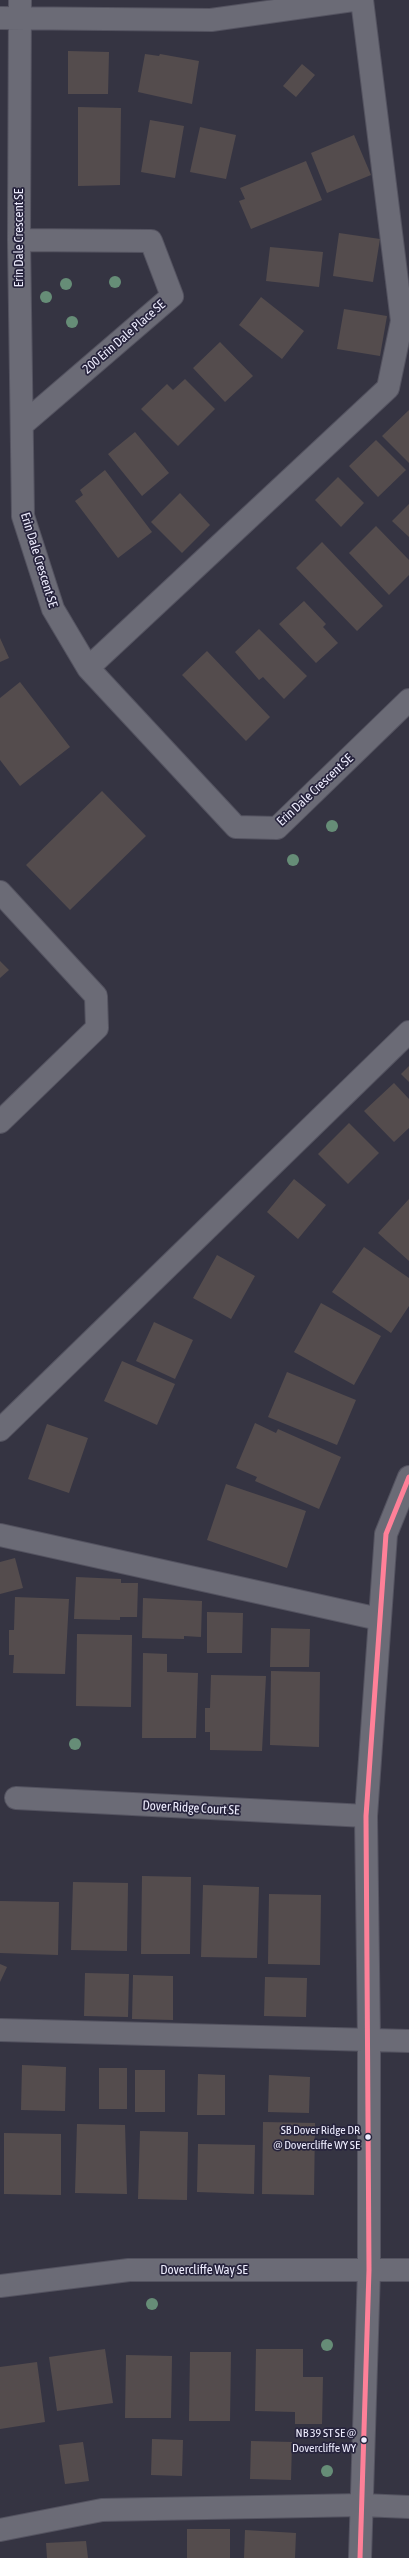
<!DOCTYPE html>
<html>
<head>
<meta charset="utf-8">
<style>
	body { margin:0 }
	canvas { display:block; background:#353442 }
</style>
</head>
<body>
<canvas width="409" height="2558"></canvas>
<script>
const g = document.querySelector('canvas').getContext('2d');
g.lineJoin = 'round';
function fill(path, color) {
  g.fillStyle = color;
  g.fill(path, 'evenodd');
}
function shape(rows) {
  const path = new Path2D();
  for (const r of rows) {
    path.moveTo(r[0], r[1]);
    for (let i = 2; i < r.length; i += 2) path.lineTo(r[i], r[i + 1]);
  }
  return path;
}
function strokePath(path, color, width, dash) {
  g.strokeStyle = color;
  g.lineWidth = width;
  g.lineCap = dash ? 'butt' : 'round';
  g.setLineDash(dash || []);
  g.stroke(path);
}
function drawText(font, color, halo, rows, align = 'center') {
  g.font = font + ' "Asap Condensed",sans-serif';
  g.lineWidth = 3.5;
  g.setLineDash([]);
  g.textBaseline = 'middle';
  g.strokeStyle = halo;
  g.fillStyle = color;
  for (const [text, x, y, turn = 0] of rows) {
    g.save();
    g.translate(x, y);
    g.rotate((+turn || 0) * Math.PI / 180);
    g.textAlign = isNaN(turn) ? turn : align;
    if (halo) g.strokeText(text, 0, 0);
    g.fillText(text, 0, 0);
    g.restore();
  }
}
fill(shape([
	[68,51,109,52,108,94,68,94],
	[145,54,159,56,160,54,199,61,192,104,138,92],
	[302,64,315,75,296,97,283,86],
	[78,107,121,108,120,185,78,186],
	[150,120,184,126,175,178,141,172],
	[200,127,236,135,226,179,190,172],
	[354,135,371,175,327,193,311,153],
	[306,161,322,200,251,229,239,201,245,199,240,188],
	[339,233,380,239,373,282,333,276],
	[270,247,323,252,319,287,266,281],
	[261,297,304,331,282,359,239,325],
	[344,309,387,316,380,356,337,349],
	[220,342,253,376,225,402,193,368],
	[185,379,215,409,178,446,141,409,167,384,173,390],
	[409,410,409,463,382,436],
	[135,432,169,473,142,496,108,454],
	[376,440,406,470,378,497,349,466],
	[105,470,152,532,118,558,75,501,83,495,80,490],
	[338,477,364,503,341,527,315,500],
	[180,493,210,525,182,553,151,522],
	[409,504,409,537,392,521],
	[376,526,409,560,409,575,389,595,349,553],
	[322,542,383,606,357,631,296,568],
	[304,601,326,624,323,627,338,643,316,663,279,624],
	[259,629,307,676,284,699,263,677,259,680,235,652],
	[0,638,9,658,0,662],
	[207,651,270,717,246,741,182,675],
	[20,682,70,747,20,786,0,760,0,698],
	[102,791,146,836,70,910,26,865],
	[0,961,9,970,0,978],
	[409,1066,409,1082,401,1074],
	[394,1083,409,1099,409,1128,394,1142,364,1111],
	[349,1123,379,1153,348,1184,318,1154],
	[294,1179,326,1205,298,1239,267,1212],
	[409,1199,409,1261,378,1233],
	[364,1247,409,1278,409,1306,391,1333,332,1292],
	[217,1255,255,1276,231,1319,193,1298],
	[321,1303,381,1336,354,1385,294,1352],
	[154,1322,193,1340,175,1379,136,1361],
	[122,1361,175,1384,157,1425,104,1401],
	[287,1372,356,1400,337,1445,268,1417],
	[255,1423,276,1433,278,1429,341,1457,319,1509,255,1481,257,1477,236,1468],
	[47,1424,88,1438,69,1493,28,1479],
	[226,1484,306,1511,287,1568,207,1540],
	[15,1558,23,1588,0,1594,0,1562],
	[76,1577,121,1579,121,1583,138,1583,137,1617,120,1617,120,1620,74,1619],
	[15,1597,69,1599,65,1674,13,1673,14,1655,9,1655,9,1630,14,1630],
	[143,1598,202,1601,201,1637,184,1636,184,1639,142,1638],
	[207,1612,243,1613,242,1653,207,1653],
	[271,1628,310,1629,309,1667,270,1667],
	[77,1634,132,1635,131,1707,76,1706],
	[143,1653,167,1654,167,1672,198,1673,196,1738,142,1738],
	[271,1671,320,1672,319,1747,270,1745],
	[211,1675,266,1676,262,1751,210,1750,210,1732,205,1732,205,1708,210,1708],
	[142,1876,191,1877,190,1954,141,1954],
	[73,1882,128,1883,127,1951,71,1950],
	[203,1885,259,1887,257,1958,201,1957],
	[269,1894,321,1895,320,1965,268,1964],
	[0,1901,59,1902,58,1955,0,1953],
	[0,1964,7,1967,0,1982],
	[85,1973,129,1974,128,2017,84,2016],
	[133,1975,173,1976,173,2020,132,2019],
	[265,1977,307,1978,306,2017,264,2016],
	[22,2065,66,2067,65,2111,21,2110],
	[99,2068,127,2068,127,2109,99,2109],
	[135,2070,165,2070,165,2112,135,2112],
	[198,2074,225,2075,225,2115,197,2115],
	[269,2075,310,2077,309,2113,268,2112],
	[263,2122,315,2123,314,2195,262,2194],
	[77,2124,125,2125,127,2194,75,2193],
	[140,2131,188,2132,187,2200,138,2199],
	[4,2133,61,2134,61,2195,4,2194],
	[198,2144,255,2145,254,2194,197,2192],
	[105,2349,113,2403,57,2411,49,2357],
	[256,2349,303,2349,303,2377,323,2377,322,2424,295,2424,295,2412,255,2411],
	[190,2352,231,2352,230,2421,189,2421],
	[126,2355,172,2356,171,2418,125,2418],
	[37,2362,45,2422,0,2429,0,2367],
	[152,2439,183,2440,182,2476,151,2475],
	[251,2441,292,2442,291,2480,250,2479],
	[83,2442,89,2481,65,2484,59,2445],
	[187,2529,230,2529,230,2558,187,2558],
	[245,2530,296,2533,295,2558,244,2558],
	[86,2541,88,2558,47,2558,46,2543]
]), '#544c4d');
const minor = shape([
	[20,0,19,240,23,516,53,609,88,668,236,827,277,828,409,700],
	[0,18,211,20,353,0],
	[19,240,151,241,172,296,22,425],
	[88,668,388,388,402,321,362,0],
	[0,892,96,996,97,1028,0,1122],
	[0,1430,409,1032],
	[0,1535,379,1619],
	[16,1798,366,1816],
	[0,2030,409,2041],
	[0,2286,129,2270,409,2270],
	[0,2530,102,2510,362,2505,409,2507],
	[360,2558,369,2270,369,2041,366,1816,386,1534,409,1477]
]);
strokePath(minor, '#545360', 24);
strokePath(minor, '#6b6b76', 22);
strokePath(shape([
	[360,2558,369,2270,366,1816,386,1534,409,1477]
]), '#ff8098', 5);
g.fillStyle = '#668d77';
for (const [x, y] of [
	[115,282],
	[66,284],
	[46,297],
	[72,322],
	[332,826],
	[293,860],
	[75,1744],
	[152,2304],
	[327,2345],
	[327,2471]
]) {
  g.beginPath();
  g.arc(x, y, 6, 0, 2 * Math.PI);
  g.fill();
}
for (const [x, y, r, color] of [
	[368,2137,3.5,"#eeedfe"],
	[364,2440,3.5,"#eeedfe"]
]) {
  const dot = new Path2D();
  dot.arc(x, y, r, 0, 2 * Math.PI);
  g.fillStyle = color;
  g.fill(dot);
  strokePath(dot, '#27243d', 1.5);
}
drawText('12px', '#eeedfe', '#27243d', [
	["SB Dover Ridge DR",360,2130],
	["@ Dovercliffe WY SE",360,2145],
	["NB 39 ST SE @",356,2433],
	["Dovercliffe WY",356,2448]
], 'right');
drawText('13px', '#eeedfe', '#27243d', [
	["Erin Dale Crescent SE",19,238,-90],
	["200 Erin Dale Place SE",124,337,-41],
	["Erin Dale Crescent SE",39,560,73],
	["Erin Dale Crescent SE",315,790,-43],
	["Dover Ridge Court SE",191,1808,3],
	["Dovercliffe Way SE",204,2270]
]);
</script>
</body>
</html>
